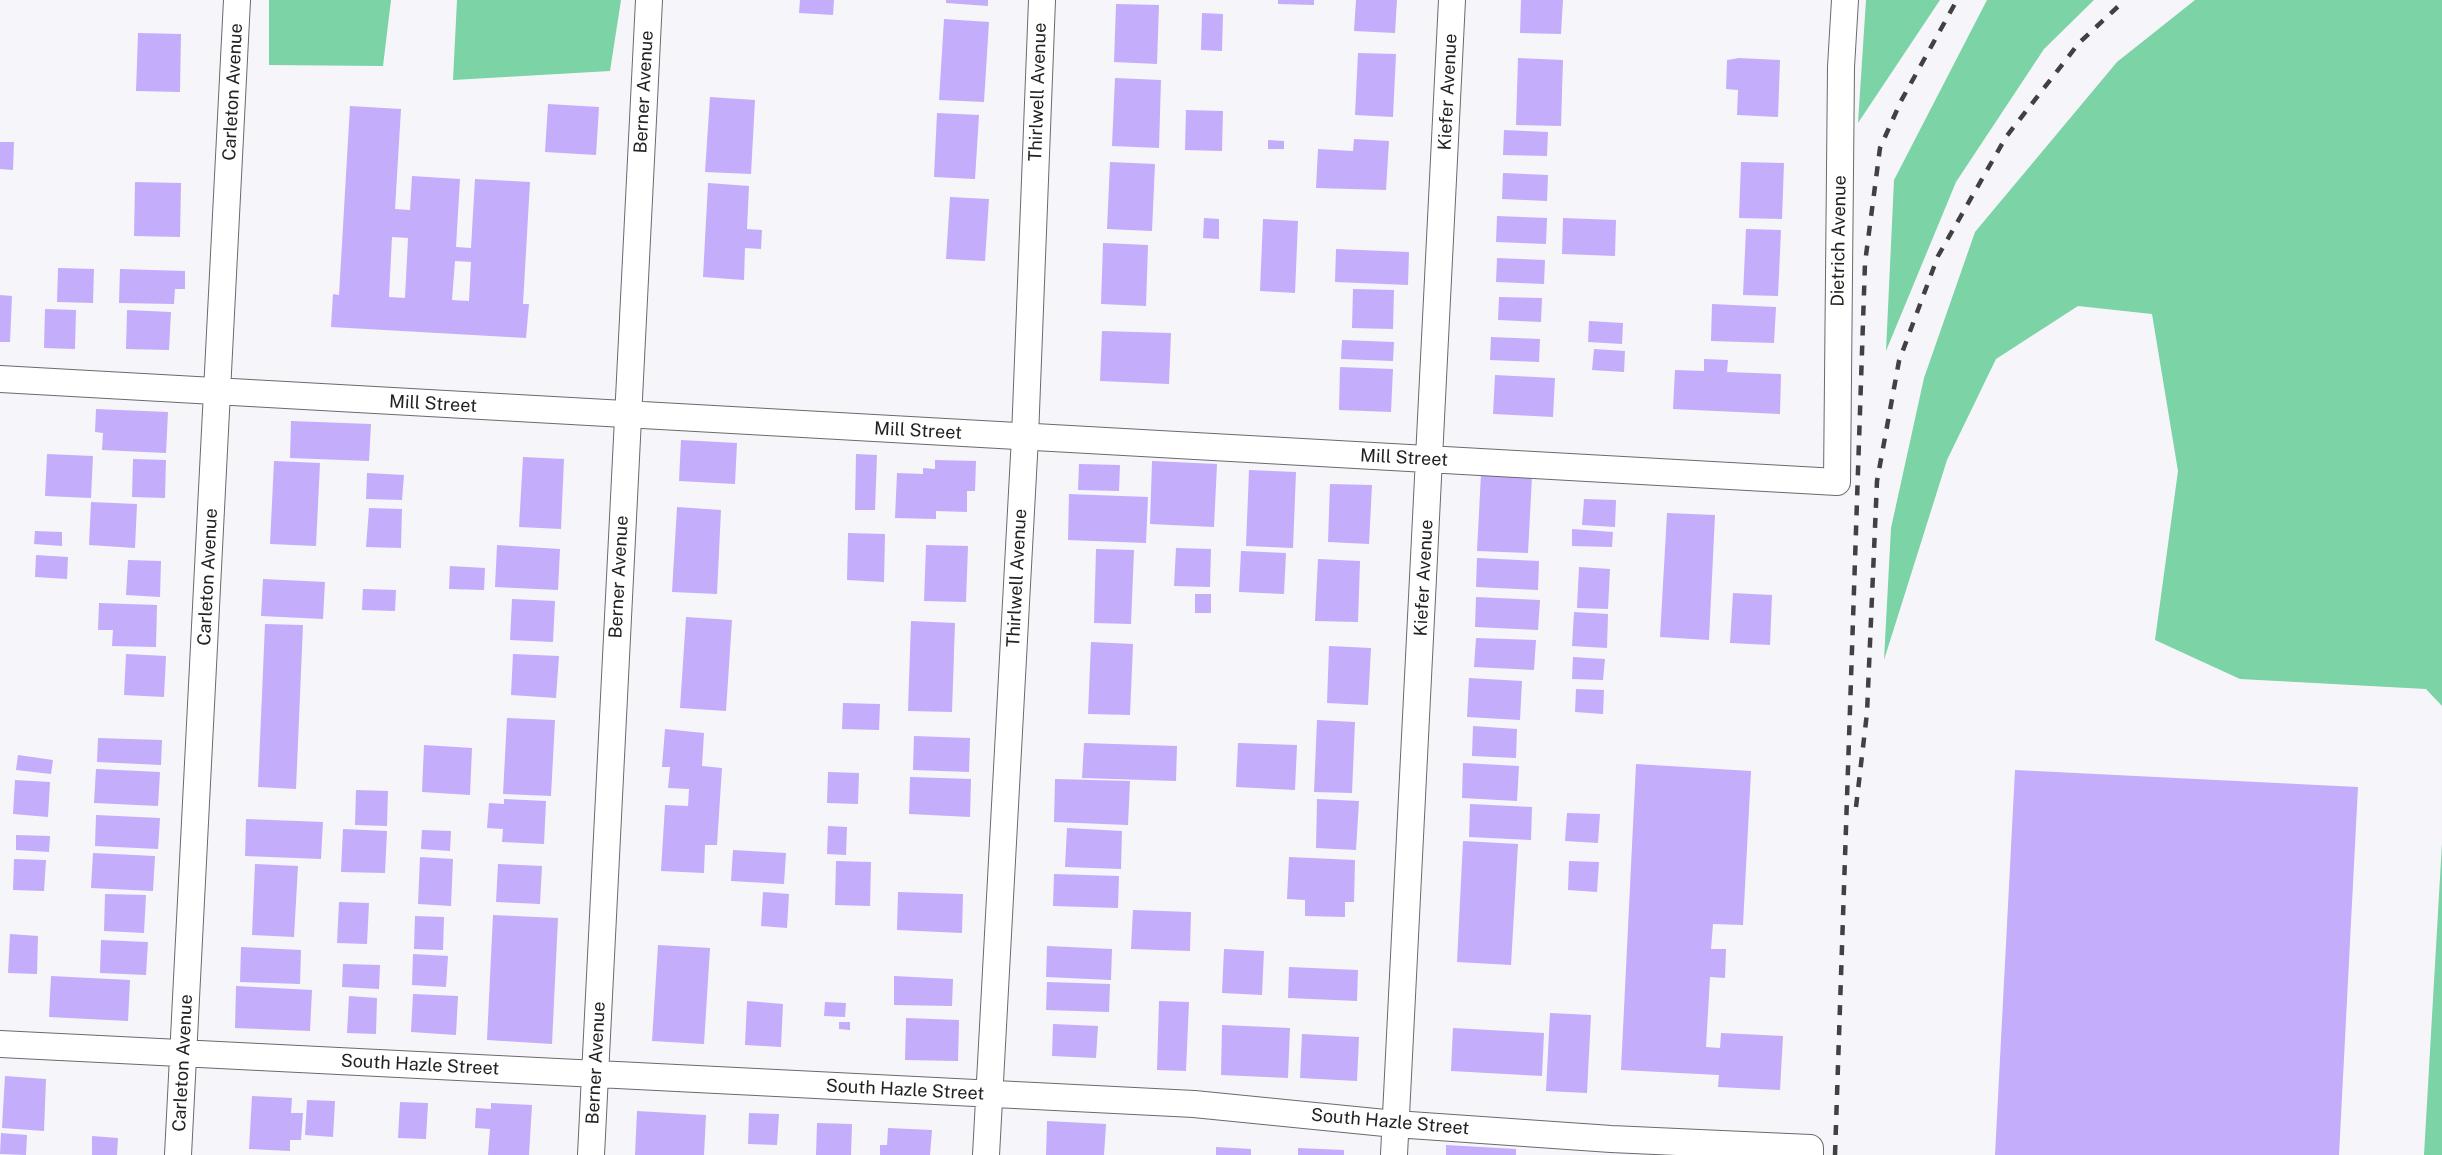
<!DOCTYPE html>
<html>
<head>
<meta charset="utf-8">
<style>
	body { margin:0 }
	canvas { display:block; background:#f6f5f9 }
</style>
</head>
<body>
<canvas width="2442" height="1155"></canvas>
<script>
const g = document.querySelector('canvas').getContext('2d');
g.lineJoin = 'round';
function fill(path, color) {
  g.fillStyle = color;
  g.fill(path, 'evenodd');
}
function shape(rows) {
  const path = new Path2D();
  for (const r of rows) {
    path.moveTo(r[0], r[1]);
    for (let i = 2; i < r.length; i += 2) path.lineTo(r[i], r[i + 1]);
  }
  return path;
}
function strokePath(path, color, width, dash) {
  g.strokeStyle = color;
  g.lineWidth = width;
  g.lineCap = dash ? 'butt' : 'round';
  g.setLineDash(dash || []);
  g.stroke(path);
}
function drawText(font, color, halo, rows, align = 'center') {
  g.font = font + ' "Public Sans",sans-serif';
  g.lineWidth = 4.5;
  g.setLineDash([]);
  g.textBaseline = 'middle';
  g.strokeStyle = halo;
  g.fillStyle = color;
  for (const [text, x, y, turn = 0] of rows) {
    g.save();
    g.translate(x, y);
    g.rotate((+turn || 0) * Math.PI / 180);
    g.textAlign = isNaN(turn) ? turn : align;
    if (halo) g.strokeText(text, 0, 0);
    g.fillText(text, 0, 0);
    g.restore();
  }
}
fill(shape([
	[269,0,391,0,383,66,269,65],
	[457,0,621,0,610,71,453,80],
	[1866,0,1940,0,1858,123],
	[1987,0,2094,0,2044,49,1956,182,1886,351,1894,180],
	[2195,0,2442,0,2442,706,2426,689,2240,679,2155,640,2178,471,2152,314,2078,306,1996,359,1947,460,1884,660,1891,528,1924,378,1975,232,2117,62],
	[2442,843,2442,1155,2424,1155]
]), '#7cd3a5');
fill(shape([
	[800,0,834,0,833,15,799,13],
	[946,0,988,0,988,6,946,3],
	[1278,0,1314,0,1314,5,1278,4],
	[1356,0,1397,0,1395,33,1354,31],
	[1521,0,1563,0,1561,34,1520,33],
	[1116,4,1159,5,1157,64,1114,62],
	[1202,13,1223,14,1222,51,1201,50],
	[944,19,989,22,984,102,939,100],
	[138,33,181,34,180,92,136,91],
	[1358,53,1396,54,1393,117,1355,115],
	[1518,58,1563,60,1561,126,1516,125],
	[1739,58,1780,60,1778,117,1737,115,1738,90,1726,89,1727,60],
	[1115,78,1161,80,1159,148,1112,146],
	[710,97,755,100,751,174,705,172],
	[548,104,599,107,596,155,545,152],
	[350,106,401,109,395,209,410,210,412,176,460,179,456,247,471,248,475,179,530,182,523,304,529,304,526,338,331,327,333,294,339,295],
	[392,237,408,238,405,298,389,297],
	[455,261,471,262,469,301,452,300],
	[1186,110,1223,111,1222,151,1185,150],
	[937,113,979,115,975,179,934,177],
	[1504,130,1548,132,1547,156,1503,155],
	[1354,139,1389,141,1386,190,1316,188,1318,149,1353,151],
	[1268,140,1284,141,1284,149,1268,149],
	[0,142,14,142,13,170,0,169],
	[1110,162,1155,164,1152,231,1107,229],
	[1741,162,1784,163,1782,219,1739,218],
	[1503,173,1548,175,1547,201,1502,199],
	[135,182,181,183,180,237,134,236],
	[708,183,749,186,747,229,762,230,761,249,745,248,744,280,703,277],
	[950,197,989,199,985,261,946,259],
	[1497,216,1547,218,1546,244,1496,242],
	[1204,218,1219,219,1219,239,1203,238],
	[1563,218,1616,220,1615,256,1562,254],
	[1263,219,1298,221,1295,293,1260,291],
	[1746,229,1781,230,1778,296,1743,295],
	[1103,243,1148,245,1146,306,1101,304],
	[1336,249,1409,252,1408,285,1335,282],
	[1497,258,1545,260,1544,284,1496,282],
	[58,268,94,269,93,303,57,302],
	[120,269,185,271,185,289,175,289,174,304,119,303],
	[1353,289,1394,290,1393,329,1352,328],
	[0,295,12,296,10,342,0,342],
	[1499,297,1542,298,1541,322,1498,320],
	[1712,304,1776,307,1774,343,1711,341],
	[45,309,76,310,75,349,44,348],
	[127,310,171,312,169,350,126,349],
	[1589,321,1623,323,1622,344,1588,342],
	[1102,331,1171,333,1169,384,1100,381],
	[1491,337,1540,339,1539,362,1490,360],
	[1342,340,1394,342,1393,361,1341,359],
	[1594,349,1625,351,1624,372,1592,370],
	[1704,359,1728,360,1727,372,1781,374,1780,414,1673,409,1675,370,1704,371],
	[1340,367,1393,369,1391,412,1339,410],
	[1495,375,1555,378,1553,417,1493,414],
	[96,409,168,412,166,453,102,450,103,433,95,432],
	[291,421,371,424,369,461,290,458],
	[681,440,737,443,735,484,679,481],
	[47,454,93,456,91,498,45,496],
	[856,454,877,455,875,510,855,510],
	[523,457,564,459,561,529,519,527],
	[133,459,166,460,165,498,132,497],
	[935,460,976,461,975,491,967,491,967,512,936,511,936,519,895,518,897,473,923,474,923,468,935,469],
	[274,461,320,463,316,546,270,544],
	[1152,461,1217,464,1214,527,1150,524],
	[1079,464,1120,465,1119,491,1078,490],
	[1249,470,1296,472,1293,548,1246,546],
	[367,473,404,475,402,500,366,499],
	[1481,474,1532,476,1528,553,1477,551],
	[1330,484,1372,485,1369,544,1328,542],
	[1069,494,1148,497,1146,543,1068,540],
	[1584,499,1616,500,1615,527,1582,525],
	[91,502,137,504,135,548,89,545],
	[677,507,721,510,717,594,672,592],
	[369,508,402,509,401,548,366,547],
	[1667,513,1715,515,1709,640,1660,637],
	[1572,529,1613,532,1612,547,1572,546],
	[35,531,62,532,62,546,34,544],
	[848,533,885,534,884,582,847,580],
	[497,545,560,549,558,590,495,587],
	[926,545,968,546,966,602,924,601],
	[1176,548,1211,549,1210,587,1174,586],
	[1096,549,1134,550,1131,624,1094,623],
	[1241,551,1286,553,1284,594,1239,592],
	[36,555,68,557,67,579,35,577],
	[1477,558,1539,561,1538,590,1476,587],
	[1318,559,1360,561,1358,622,1315,621],
	[128,560,161,561,160,597,126,595],
	[450,566,485,568,484,590,449,589],
	[1579,567,1610,569,1608,609,1577,608],
	[263,579,325,582,323,619,261,616],
	[363,589,396,590,395,611,362,610],
	[1733,593,1772,595,1770,645,1730,643],
	[1195,594,1211,594,1211,613,1195,613],
	[1476,597,1540,600,1538,630,1475,627],
	[512,599,555,601,553,642,510,640],
	[99,603,157,605,156,647,112,646,113,630,98,630],
	[1574,612,1608,614,1607,648,1572,646],
	[686,617,732,620,726,711,680,708],
	[911,621,955,623,952,712,908,711],
	[265,624,303,625,296,789,258,787],
	[1476,638,1536,640,1534,670,1474,667],
	[1091,642,1133,644,1130,715,1088,714],
	[1329,646,1371,648,1368,705,1327,703],
	[126,654,166,656,164,697,124,695],
	[513,654,559,656,556,698,511,695],
	[1573,657,1605,659,1603,680,1572,679],
	[1469,678,1522,681,1520,720,1467,717],
	[1576,689,1604,690,1603,714,1575,712],
	[843,703,880,704,879,730,842,729],
	[507,718,555,720,551,796,503,794],
	[1317,720,1355,722,1352,793,1314,792],
	[1473,726,1517,729,1516,758,1472,756],
	[665,729,704,733,702,766,722,768,717,845,705,845,704,873,661,871,665,805,688,806,689,789,668,788,670,767,662,767],
	[914,736,970,738,969,772,913,770],
	[98,738,162,740,161,765,97,762],
	[1084,743,1177,746,1176,781,1082,778],
	[1238,743,1297,745,1295,790,1236,787],
	[424,745,472,748,470,795,422,792],
	[18,755,53,760,51,774,16,770],
	[1463,763,1519,766,1517,801,1462,798],
	[1636,764,1751,771,1743,925,1713,924,1711,949,1726,949,1725,978,1710,977,1706,1047,1720,1048,1721,1033,1783,1036,1780,1090,1718,1087,1719,1075,1621,1070],
	[96,769,160,772,158,806,94,803],
	[2015,770,2358,787,2339,1155,1995,1155],
	[828,772,859,773,858,804,827,803],
	[910,777,971,779,970,817,909,814],
	[1055,779,1130,781,1128,825,1054,822],
	[15,780,50,782,48,817,13,814],
	[356,790,388,791,387,826,355,825],
	[504,799,546,801,544,844,502,842,503,829,487,828,489,803,504,804],
	[1317,799,1359,801,1356,850,1316,848],
	[1470,804,1532,807,1531,840,1469,837],
	[1567,813,1600,814,1598,843,1565,841],
	[96,815,160,818,158,849,95,846],
	[246,819,323,822,321,859,245,856],
	[828,826,847,827,846,855,827,854],
	[1067,828,1122,831,1121,869,1065,867],
	[343,829,387,831,385,873,341,872],
	[422,830,451,831,450,851,421,849],
	[16,835,50,836,49,852,16,850],
	[1463,841,1518,844,1511,965,1457,962],
	[733,850,786,853,784,884,731,881],
	[93,853,155,856,153,891,91,888],
	[420,857,453,859,451,906,418,904],
	[1289,857,1355,860,1354,902,1345,902,1345,917,1305,916,1305,900,1287,899],
	[14,859,46,860,44,891,13,890],
	[836,861,871,862,870,906,835,905],
	[1569,861,1599,862,1597,892,1568,890],
	[255,864,298,866,294,937,252,935],
	[498,864,542,866,540,904,496,902],
	[1054,874,1119,876,1118,908,1053,906],
	[763,892,789,894,787,928,761,926],
	[898,892,963,894,962,933,897,930],
	[105,894,146,895,144,933,104,931],
	[339,902,369,903,367,944,337,943],
	[1133,910,1191,912,1190,951,1131,949],
	[493,915,558,918,552,1044,487,1040],
	[415,916,444,917,443,950,414,949],
	[10,934,38,936,37,974,8,973],
	[101,940,148,942,146,975,100,973],
	[658,945,710,948,704,1044,652,1041],
	[1047,946,1112,949,1111,980,1046,977],
	[241,947,301,950,300,984,240,982],
	[1224,949,1264,951,1262,995,1222,993],
	[413,954,448,956,446,987,412,985],
	[343,964,380,965,379,989,342,987],
	[1289,967,1358,970,1357,1001,1288,998],
	[51,976,130,980,128,1021,49,1017],
	[894,976,953,979,952,1006,894,1005],
	[1047,982,1110,984,1109,1012,1046,1010],
	[236,986,312,990,310,1031,235,1028],
	[413,994,458,996,456,1035,411,1032],
	[349,996,377,998,376,1034,347,1033],
	[747,1001,783,1004,781,1047,745,1045],
	[1159,1001,1189,1002,1186,1071,1157,1070],
	[825,1002,846,1003,845,1017,824,1016],
	[1550,1013,1591,1015,1587,1093,1546,1091],
	[906,1018,959,1020,958,1061,905,1060],
	[839,1022,850,1022,850,1030,839,1029],
	[1053,1024,1098,1026,1096,1058,1052,1056],
	[1222,1025,1290,1028,1288,1078,1221,1075],
	[1453,1028,1544,1033,1542,1076,1451,1071],
	[1302,1034,1359,1037,1357,1081,1300,1078],
	[5,1076,46,1079,44,1131,2,1128],
	[252,1096,292,1098,291,1113,303,1113,301,1140,290,1140,290,1151,249,1149],
	[307,1100,335,1101,333,1137,305,1135],
	[400,1102,428,1103,426,1139,398,1138],
	[491,1103,532,1105,529,1155,488,1155,490,1129,475,1128,476,1108,491,1109],
	[637,1111,706,1115,704,1155,635,1155],
	[749,1113,779,1114,777,1145,748,1144],
	[1047,1121,1106,1124,1104,1155,1046,1155],
	[817,1123,852,1124,851,1155,816,1155],
	[888,1128,932,1130,930,1155,880,1155,880,1145,887,1145],
	[1,1133,27,1135,26,1155,0,1154],
	[92,1136,118,1138,117,1155,92,1155],
	[1446,1145,1516,1149,1516,1155,1446,1155],
	[1216,1147,1251,1149,1251,1155,1216,1155],
	[1298,1148,1344,1150,1344,1155,1298,1155]
]), '#c4aefb');
const street = shape([
	[0,379,1837,482,1841,67,1845,0],
	[0,1044,1194,1104,1395,1124,1611,1139,1810,1148,1810,1155],
	[178,1155,237,0],
	[591,1155,649,0],
	[986,1155,1025,437,1042,0],
	[1394,1155,1452,0]
]);
strokePath(street, '#6a696d', 28);
strokePath(street, '#fff', 26);
strokePath(shape([
	[1856,807,1867,713,1877,481,1899,361,1938,256,2006,137,2079,43,2125,0],
	[1835,1155,1865,263,1880,148,1901,101,1957,0]
]), '#414043', 4.5, [10, 10]);
drawText('18px', '#222123', '#fff', [
	["Carleton Avenue",233,92,-87],
	["Berner Avenue",644,92,-87],
	["Thirlwell Avenue",1038,92,-88],
	["Kiefer Avenue",1448,92,-87],
	["Dietrich Avenue",1839,241,-89],
	["Mill Street",433,404,3],
	["Mill Street",918,431,3],
	["Mill Street",1404,458,3],
	["Carleton Avenue",208,577,-87],
	["Berner Avenue",619,577,-87],
	["Thirlwell Avenue",1017,578,-87],
	["Kiefer Avenue",1424,578,-87],
	["Carleton Avenue",183,1063,-87],
	["Berner Avenue",596,1063,-87],
	["South Hazle Street",420,1065,3],
	["South Hazle Street",905,1090,3],
	["South Hazle Street",1390,1122,5]
]);
</script>
</body>
</html>
